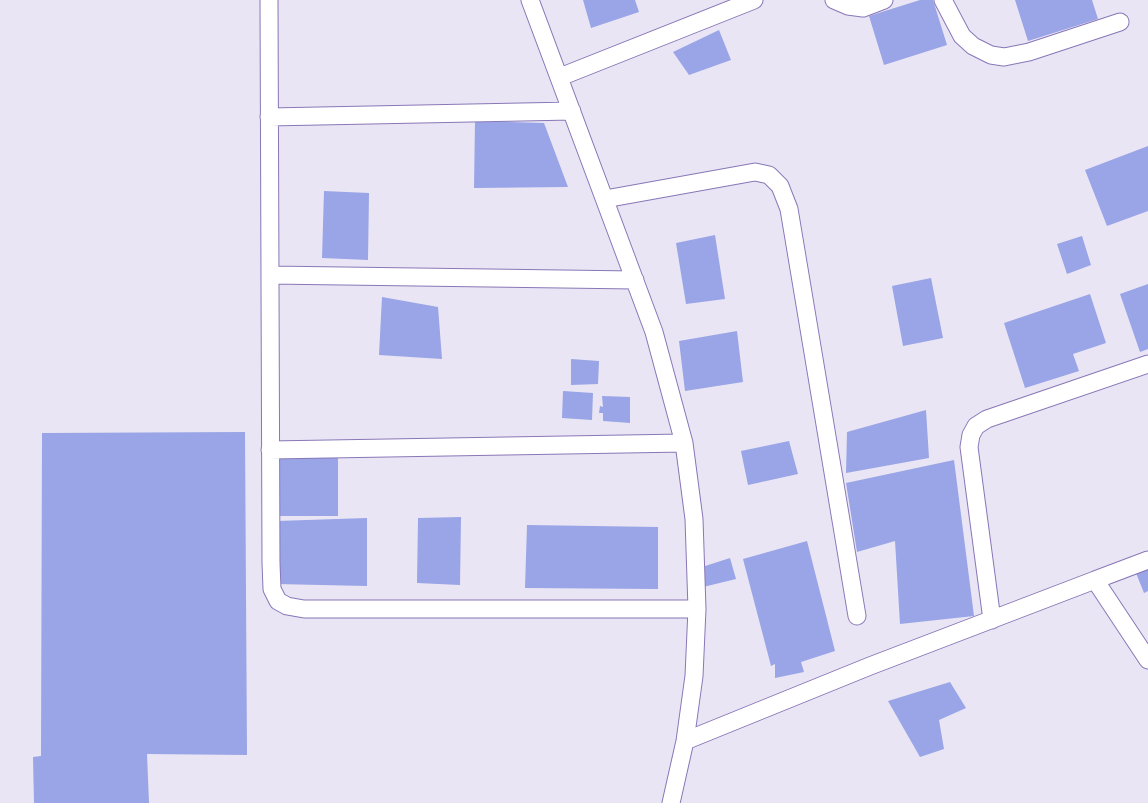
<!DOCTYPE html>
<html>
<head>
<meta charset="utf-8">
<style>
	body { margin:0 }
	canvas { display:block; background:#e9e5f4 }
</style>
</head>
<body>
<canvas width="1148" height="803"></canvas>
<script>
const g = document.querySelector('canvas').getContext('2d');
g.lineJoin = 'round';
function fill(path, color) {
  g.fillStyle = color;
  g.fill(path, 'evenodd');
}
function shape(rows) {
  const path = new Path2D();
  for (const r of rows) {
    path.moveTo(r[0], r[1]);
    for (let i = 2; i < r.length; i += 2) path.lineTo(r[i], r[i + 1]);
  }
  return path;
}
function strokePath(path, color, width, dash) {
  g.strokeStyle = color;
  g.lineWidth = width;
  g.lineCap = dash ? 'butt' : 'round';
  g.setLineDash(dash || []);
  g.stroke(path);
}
fill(shape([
	[583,0,635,0,639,12,591,28],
	[920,0,933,0,947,45,884,65,869,16],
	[1015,0,1092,0,1098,19,1028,41],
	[719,30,731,60,689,75,673,52],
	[475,121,544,123,568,187,474,188],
	[1148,146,1148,211,1107,226,1085,170],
	[324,191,369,193,368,260,322,258],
	[715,235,725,299,686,304,676,243],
	[1082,236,1091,265,1067,274,1057,244],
	[931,278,943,338,903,346,892,286],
	[1148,284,1148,349,1140,352,1120,294],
	[1090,294,1106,343,1073,354,1079,371,1025,388,1004,323],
	[382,297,438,307,442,359,379,355],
	[737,331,743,382,685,391,679,341],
	[571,359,599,361,598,384,571,385],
	[563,391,593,393,592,420,562,418],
	[602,396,630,397,630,423,603,421,603,413,599,413,600,406,603,407],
	[926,410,929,458,846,473,847,432],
	[245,432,247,755,147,754,149,803,34,803,33,757,41,756,42,433],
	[789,441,798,474,748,485,741,451],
	[338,452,338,516,276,516,276,454],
	[954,460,974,616,900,624,895,541,857,552,846,483],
	[461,517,460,585,417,583,418,518],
	[367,518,367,586,276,584,277,521],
	[527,525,658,527,658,589,525,588],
	[807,541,835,651,801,662,804,672,775,678,775,664,771,666,743,559],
	[730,558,736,579,699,588,699,568],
	[1148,568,1148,591,1144,593,1136,573],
	[950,682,966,708,939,720,944,749,920,757,888,701]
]), '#99a5e6');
const street = shape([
	[269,0,271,563,272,589,278,601,287,606,304,609,697,609],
	[530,0,654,332,684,443,694,519,697,609,694,676,685,741,671,803],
	[834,0,848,6,863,8,884,0],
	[943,0,962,36,973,46,991,55,1004,57,1029,52,1120,22],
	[560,77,754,0],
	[269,117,572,111],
	[605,199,755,172,769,175,780,186,789,209,857,616],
	[270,275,635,280],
	[270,450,684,443],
	[1095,580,1148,560],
	[992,620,969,447,971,435,976,426,987,419,1148,364],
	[685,741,870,666,1095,580,1148,660]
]);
strokePath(street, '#8977b7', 19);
strokePath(street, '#fff', 17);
</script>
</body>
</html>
